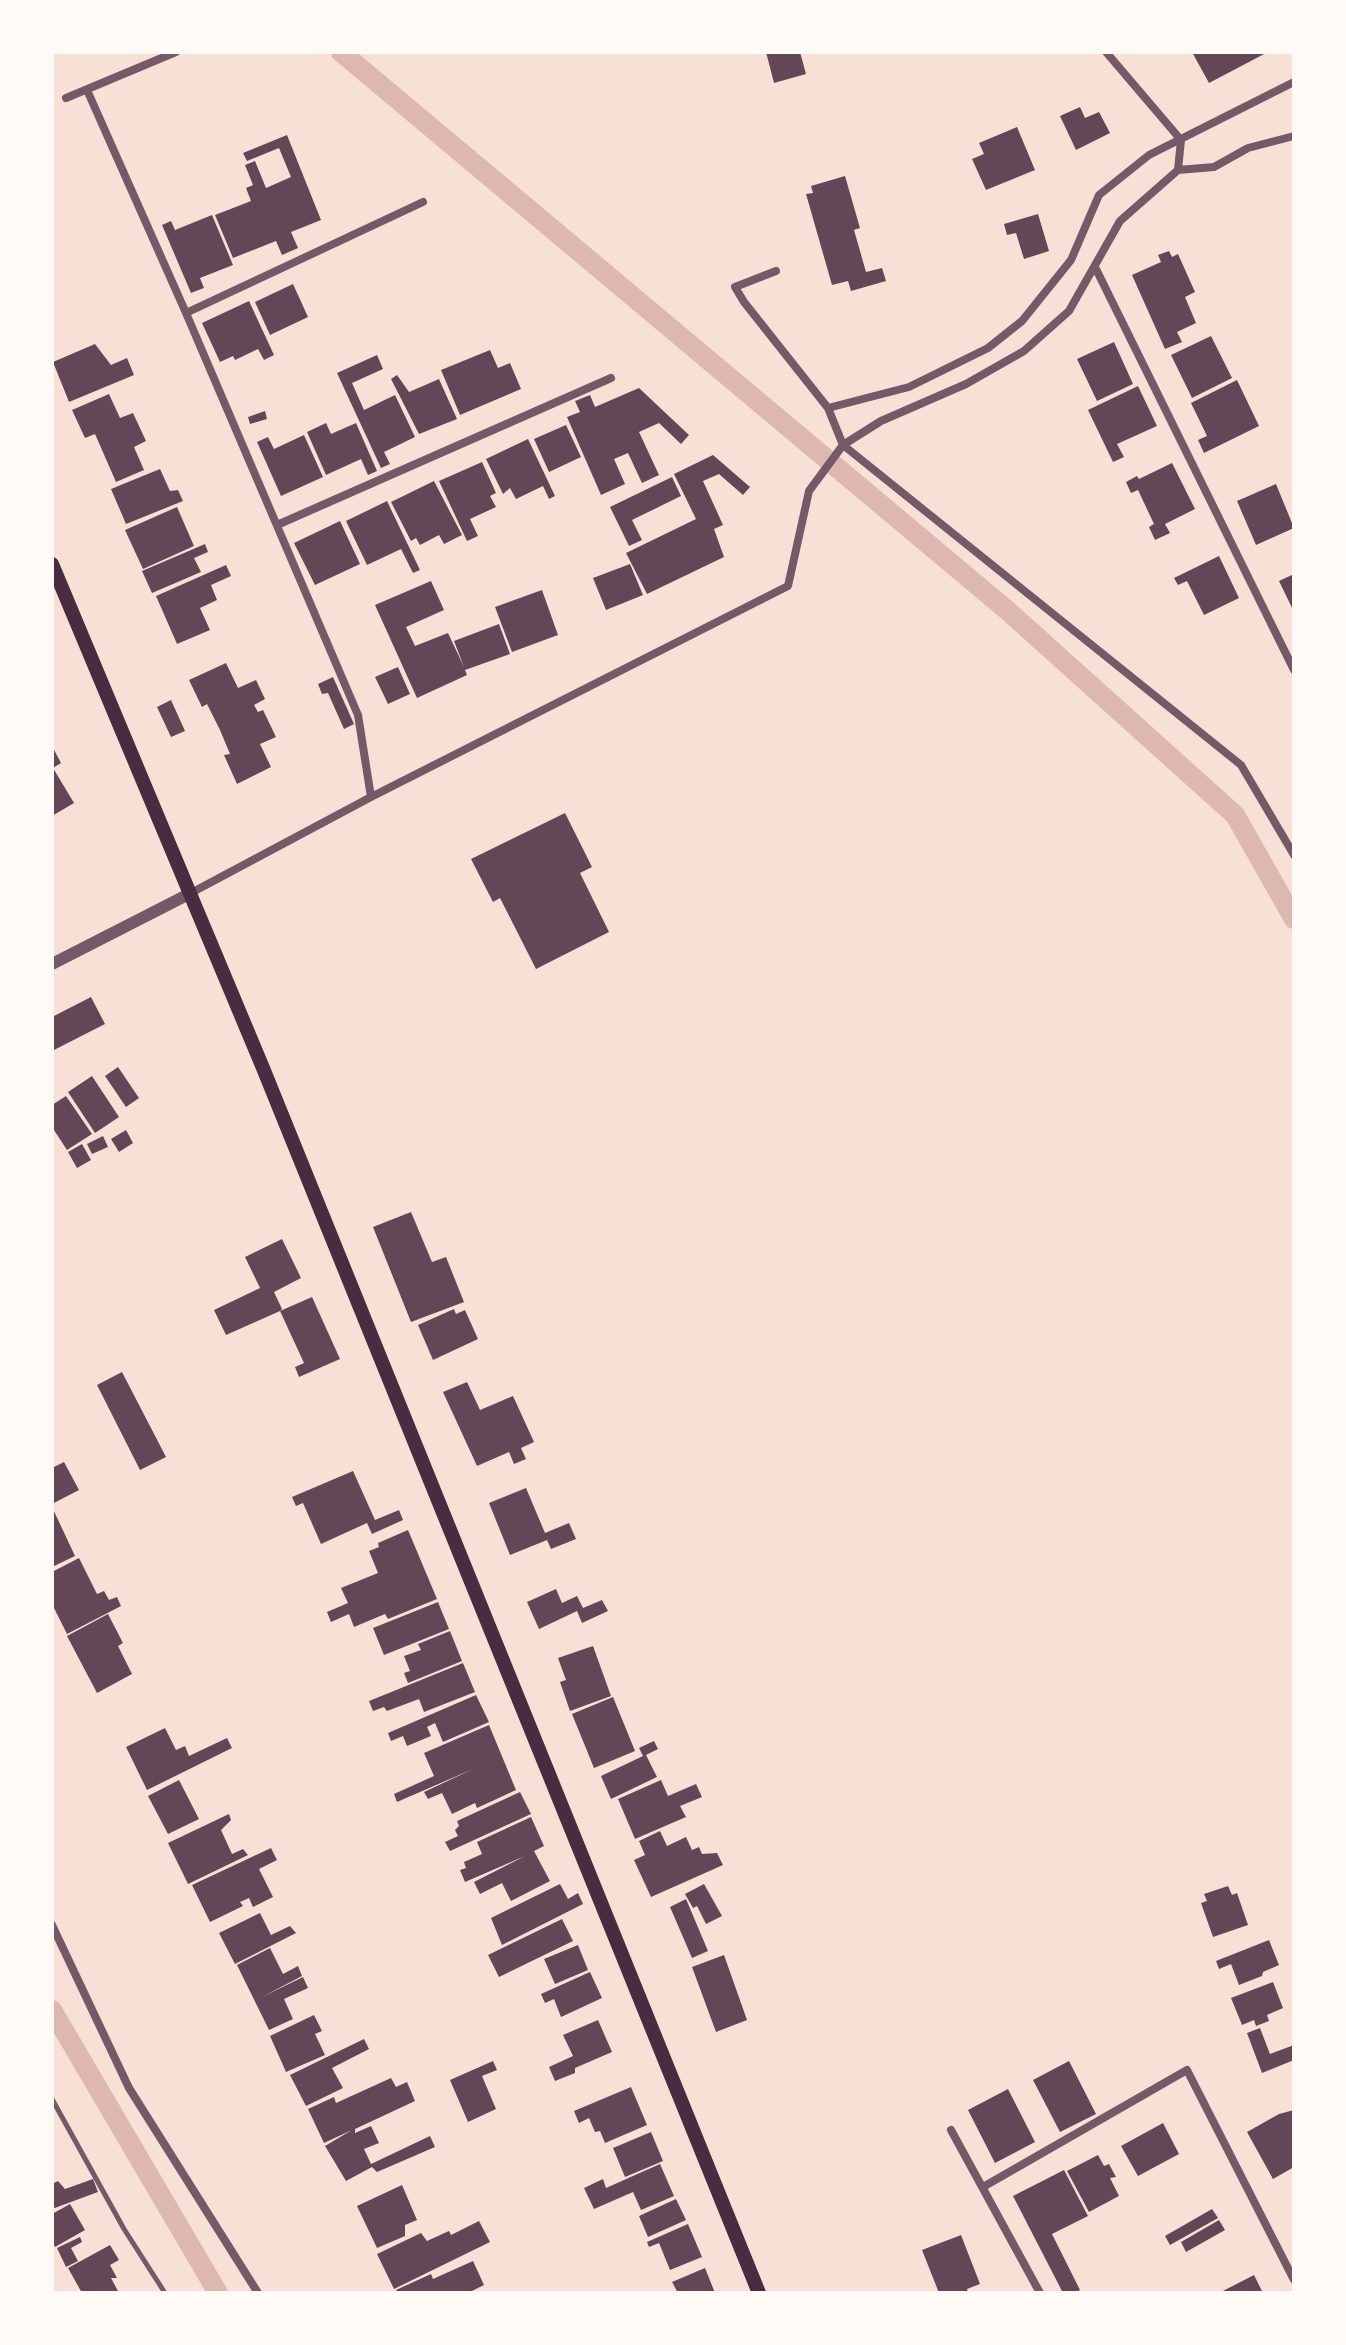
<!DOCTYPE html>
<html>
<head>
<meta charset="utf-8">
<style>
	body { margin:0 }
	#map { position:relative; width:1346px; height:2345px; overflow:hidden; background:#f7e1d7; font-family:Inter,sans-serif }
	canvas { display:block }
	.frame { position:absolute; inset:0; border:54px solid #fffaf5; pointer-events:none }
</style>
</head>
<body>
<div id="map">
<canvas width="1346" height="2345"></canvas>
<div class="frame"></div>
</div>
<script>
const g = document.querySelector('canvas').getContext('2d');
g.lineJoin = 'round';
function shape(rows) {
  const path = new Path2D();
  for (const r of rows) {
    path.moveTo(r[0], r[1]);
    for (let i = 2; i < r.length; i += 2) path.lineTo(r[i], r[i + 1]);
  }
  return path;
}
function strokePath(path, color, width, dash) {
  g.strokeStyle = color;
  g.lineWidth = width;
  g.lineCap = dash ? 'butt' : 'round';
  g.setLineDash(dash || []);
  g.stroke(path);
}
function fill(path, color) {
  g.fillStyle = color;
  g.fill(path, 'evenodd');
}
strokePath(shape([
	[341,52,1008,611,1235,815,1294,919],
	[52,2010,218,2293]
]), '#dcb8b0', 20);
fill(shape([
	[766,52,800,52,806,74,774,83],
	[1192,52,1268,52,1209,83],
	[1080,107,1085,118,1099,112,1110,133,1076,150,1060,116],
	[1017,127,1035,170,986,190,972,159,984,154,979,143],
	[287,135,321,220,291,232,298,248,282,255,276,241,233,258,215,215,251,201,246,188,253,185,245,165,255,161,266,188,291,177,279,148,247,161,243,153],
	[845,176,860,228,854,230,866,272,882,268,886,281,851,291,848,281,832,285,806,194,813,193,811,186],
	[1038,214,1049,251,1024,259,1016,233,1007,235,1004,224],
	[212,215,233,265,200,278,204,288,191,293,162,225,171,221,175,230],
	[1169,251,1172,257,1178,254,1195,292,1185,297,1196,323,1177,332,1182,342,1165,349,1132,275,1161,262,1158,255],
	[293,284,308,317,270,335,255,302],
	[249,301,274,355,264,360,258,349,235,360,233,356,220,362,202,323],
	[1211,336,1232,378,1192,398,1171,355],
	[1114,342,1133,384,1097,401,1077,359],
	[95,344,111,365,127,358,134,375,69,402,53,362],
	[490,350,498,368,510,363,521,389,460,415,441,370],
	[377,355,383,369,352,383,364,410,395,395,415,437,384,452,390,464,381,468,337,373],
	[397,375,409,392,439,379,457,419,419,434,391,379],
	[1237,380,1259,426,1204,453,1198,440,1207,436,1191,403],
	[1138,386,1157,426,1117,444,1124,457,1113,462,1088,410],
	[639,388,689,435,681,444,659,423,639,432,659,475,642,483,628,453,614,459,625,484,601,495,567,417,580,412,575,401,590,395,595,407],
	[109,394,120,418,133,413,146,441,134,447,144,470,116,482,95,434,85,438,72,410],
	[265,411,267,419,250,424,248,417],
	[326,423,331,434,356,423,377,471,368,475,361,459,326,475,307,432],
	[566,425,581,457,549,472,534,439],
	[304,435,323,477,281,496,257,442,268,437,274,449],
	[528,439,555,496,549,499,543,486,516,499,510,488,503,494,486,459],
	[713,455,750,487,743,495,719,474,703,481,723,525,714,529,724,557,647,594,626,553,696,519,674,474],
	[482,462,496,493,490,496,496,507,470,519,478,536,467,541,439,481],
	[1172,463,1195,509,1165,524,1170,533,1155,540,1149,527,1154,524,1138,490,1131,493,1126,482,1137,476,1139,479],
	[160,469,170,491,178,490,183,501,126,524,111,489],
	[672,477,681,496,632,520,642,540,629,546,610,507],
	[434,481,462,535,444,544,439,535,420,545,416,538,411,541,391,502],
	[1276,484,1294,528,1256,545,1237,501],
	[387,501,420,570,413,573,401,549,367,565,346,521],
	[177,507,194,546,143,569,125,530],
	[340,521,360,564,315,585,294,543],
	[205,544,208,552,194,558,201,572,152,593,142,571],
	[1219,556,1239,598,1204,615,1187,581,1178,585,1174,578],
	[630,564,643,595,606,610,593,578],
	[226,565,231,576,211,585,217,600,200,608,210,630,177,644,156,596],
	[1294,574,1294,612,1279,581],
	[431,581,444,610,406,627,415,646,448,633,464,667,454,641,499,624,510,654,465,670,467,675,417,698,375,605],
	[542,590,558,635,512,652,495,607],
	[226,663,238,688,256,680,265,699,254,705,258,712,263,710,276,737,260,744,271,767,237,784,224,755,230,754,220,730,207,704,202,707,189,680],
	[398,667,410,694,388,704,375,677],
	[333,677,354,724,344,729,328,693,322,694,318,684],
	[171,700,185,731,171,737,157,707],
	[52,746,61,763,53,768,74,803,52,816],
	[565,813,592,867,580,873,609,932,536,969,500,898,493,902,471,859],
	[91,997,105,1024,52,1051,52,1017],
	[118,1067,139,1098,126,1107,105,1076],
	[92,1076,119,1117,95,1133,68,1092],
	[66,1096,92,1134,67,1150,52,1127,52,1105],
	[126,1130,133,1143,119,1152,111,1139],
	[103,1136,108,1147,92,1154,87,1144],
	[82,1144,91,1160,77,1168,68,1152],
	[411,1212,432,1262,446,1257,464,1302,411,1322,373,1227],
	[282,1239,301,1278,274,1292,282,1309,280,1311,226,1335,214,1310,260,1288,245,1257],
	[312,1297,340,1359,299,1377,295,1367,304,1363,280,1311],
	[454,1309,456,1314,465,1310,478,1339,433,1360,418,1325],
	[122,1372,166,1457,140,1470,97,1385],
	[467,1382,480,1410,513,1396,534,1442,521,1448,526,1459,514,1464,509,1452,477,1466,443,1392],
	[64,1462,79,1490,52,1504,52,1468],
	[353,1471,375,1520,399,1510,403,1520,372,1534,367,1523,321,1544,303,1503,296,1506,292,1497],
	[526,1488,545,1533,569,1523,576,1539,551,1549,547,1540,510,1555,489,1503],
	[52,1507,75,1556,52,1567],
	[408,1530,437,1599,388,1619,385,1614,354,1627,349,1614,331,1622,327,1612,348,1603,341,1588,378,1573,369,1551,379,1547,378,1543],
	[79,1558,97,1594,104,1591,109,1600,117,1597,121,1606,67,1634,52,1604,52,1572],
	[556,1589,562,1603,577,1596,583,1608,602,1600,608,1611,582,1623,577,1611,539,1629,527,1602],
	[438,1602,449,1629,384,1655,373,1628],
	[108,1614,123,1643,118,1646,132,1674,97,1693,67,1636],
	[450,1631,462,1661,408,1683,404,1673,410,1671,404,1656,421,1650,418,1644],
	[593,1646,611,1696,570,1711,560,1682,566,1680,558,1658],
	[463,1663,475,1692,424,1712,419,1699,387,1711,384,1707,373,1711,369,1701],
	[476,1695,489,1722,443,1742,435,1723,427,1727,431,1736,407,1746,403,1736,391,1741,388,1733],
	[613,1697,635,1751,594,1768,572,1714],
	[489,1725,516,1790,477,1808,475,1803,452,1814,442,1793,428,1799,424,1792,473,1769,397,1802,394,1794,434,1776,424,1753],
	[165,1728,176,1750,185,1746,189,1756,227,1738,232,1748,147,1790,126,1747],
	[654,1741,658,1749,646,1755,657,1777,611,1799,601,1776,643,1756,639,1748],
	[179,1780,199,1819,168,1834,148,1796],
	[661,1780,668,1796,696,1784,702,1797,680,1806,686,1817,635,1839,618,1799],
	[520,1792,531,1814,450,1851,445,1842,458,1836,455,1830,459,1826,457,1821],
	[229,1814,231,1820,221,1830,232,1854,243,1849,248,1855,188,1884,168,1843],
	[531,1817,544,1846,534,1851,550,1881,511,1901,502,1883,480,1894,474,1882,525,1856,465,1882,460,1870,466,1868,464,1862,482,1854,477,1842],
	[660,1831,667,1846,686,1837,692,1850,699,1847,702,1854,717,1853,723,1865,651,1897,634,1860,645,1855,639,1841],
	[271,1848,277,1860,259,1869,273,1897,253,1907,249,1898,240,1902,243,1906,210,1922,192,1885],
	[560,1884,568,1899,578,1893,583,1904,502,1945,491,1918],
	[704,1884,722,1916,706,1924,697,1906,693,1908,685,1894],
	[1228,1886,1232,1895,1237,1893,1248,1925,1213,1937,1201,1903,1207,1901,1204,1894],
	[686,1899,708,1951,692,1958,670,1907],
	[260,1913,271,1935,290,1926,296,1933,235,1964,219,1933],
	[562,1919,573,1941,499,1977,488,1955],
	[1269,1940,1279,1965,1263,1972,1262,1976,1239,1985,1231,1964,1219,1969,1216,1961],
	[578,1945,588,1970,555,1984,544,1959],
	[270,1948,283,1974,298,1966,302,1976,262,1997,303,1977,308,1988,284,1999,293,2019,269,2030,237,1965],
	[724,1955,747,2020,716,2032,692,1967],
	[590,1972,602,1998,561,2017,554,1999,545,2003,541,1994],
	[1273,1982,1283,2008,1267,2015,1269,2021,1256,2026,1254,2020,1242,2025,1231,1998],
	[314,2015,322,2031,315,2034,325,2055,286,2072,270,2036],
	[598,2020,612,2052,575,2068,575,2073,555,2081,549,2067,573,2056,563,2035],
	[1260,2028,1270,2054,1294,2045,1294,2060,1262,2073,1247,2033],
	[364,2039,369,2049,332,2068,343,2088,306,2106,290,2075],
	[493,2061,497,2070,482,2076,496,2109,468,2122,450,2080],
	[1069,2061,1096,2114,1060,2132,1033,2080],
	[391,2078,396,2087,407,2082,415,2101,355,2129,355,2133,371,2126,379,2143,364,2149,371,2164,430,2136,435,2147,377,2172,372,2167,346,2181,325,2146,352,2130,324,2143,308,2109,334,2097,336,2103],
	[631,2087,647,2125,605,2143,600,2131,595,2132,589,2118,579,2123,574,2111],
	[1008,2089,1035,2142,995,2163,968,2110],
	[1294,2110,1294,2167,1273,2179,1247,2132,1279,2114],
	[1163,2123,1179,2154,1138,2176,1121,2146],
	[651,2132,663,2161,625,2177,613,2148],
	[1098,2155,1104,2166,1109,2164,1116,2177,1110,2178,1119,2196,1089,2212,1067,2171],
	[660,2164,674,2196,641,2210,633,2192,594,2209,584,2188,603,2179,606,2188],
	[1064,2170,1088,2216,1052,2234,1080,2290,1075,2293,1063,2293,1013,2196],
	[93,2179,98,2192,52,2209,52,2184,58,2181,65,2189],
	[402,2185,417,2220,405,2225,405,2236,377,2248,357,2206],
	[676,2199,686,2220,648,2237,639,2216],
	[70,2204,85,2230,55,2247,52,2241,52,2214],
	[1212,2209,1218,2218,1170,2245,1165,2236],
	[1219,2220,1225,2230,1186,2252,1181,2242],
	[479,2221,490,2242,394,2289,377,2254,421,2233,427,2241,449,2231,451,2235],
	[688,2224,702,2257,670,2270,659,2243,649,2247,647,2242],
	[961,2235,980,2284,967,2289,968,2293,939,2293,922,2250],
	[80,2237,82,2242,71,2248,78,2261,66,2267,57,2248],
	[110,2245,119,2260,110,2265,117,2278,111,2278,119,2293,82,2293,68,2268],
	[473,2261,484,2285,468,2293,398,2293,396,2290,431,2274,433,2279],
	[705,2268,715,2293,678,2293,672,2282],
	[1254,2275,1263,2293,1219,2293]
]), '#644757');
strokePath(shape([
	[52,2099,124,2229,165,2293]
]), '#755966', 5);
strokePath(shape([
	[87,90,186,313,358,715,371,797],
	[66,98,176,52],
	[1178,170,1214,167,1248,148,1294,136],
	[1095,267,1294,670],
	[776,271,735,287,744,302,828,408,843,445,1241,765,1294,855],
	[186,313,423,202],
	[828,408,909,387,988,348,1022,321,1071,260,1099,195,1149,155,1294,82],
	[277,525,611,378],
	[189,894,371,797,788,586,809,491,843,445,881,421,966,384,1024,351,1069,311,1120,221,1178,170,1181,140,1106,52],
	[52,1925,129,2088,258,2293],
	[951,2130,1040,2293],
	[983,2187,1187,2070,1294,2280]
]), '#755966', 8);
strokePath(shape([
	[52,964,189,894]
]), '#755966', 12);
strokePath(shape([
	[52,564,263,1068,759,2293]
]), '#4a2c40', 14);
</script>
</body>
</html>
